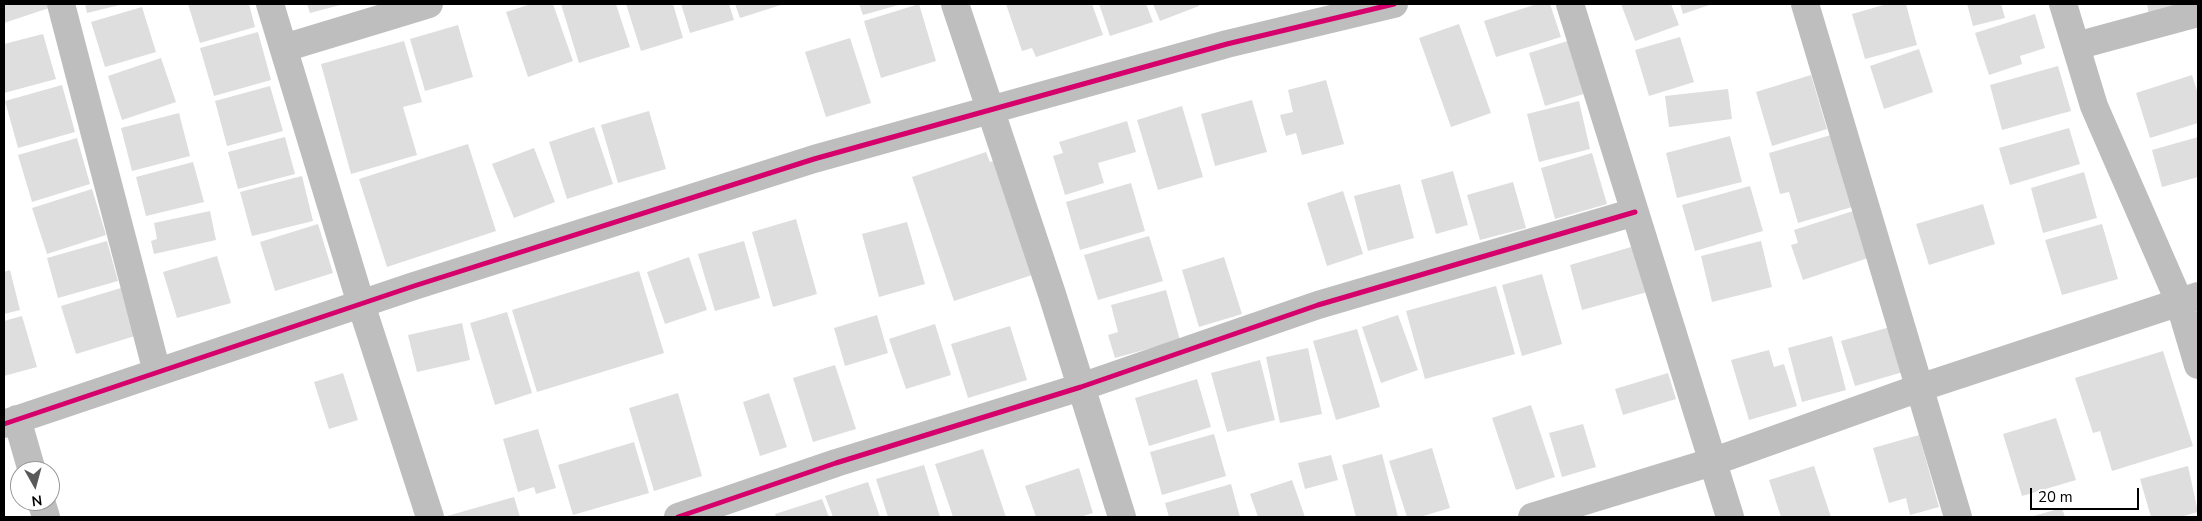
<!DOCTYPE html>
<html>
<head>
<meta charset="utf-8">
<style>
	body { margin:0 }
	#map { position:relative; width:2202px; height:521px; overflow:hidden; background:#fff; font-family:"Nunito Sans",sans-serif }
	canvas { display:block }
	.frame { position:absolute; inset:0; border:5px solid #000; pointer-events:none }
	.north { position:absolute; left:10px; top:461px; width:50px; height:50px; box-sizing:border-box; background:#fff; border:1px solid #999; border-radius:50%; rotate:173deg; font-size:14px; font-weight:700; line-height:20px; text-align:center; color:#000 }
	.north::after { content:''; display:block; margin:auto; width:18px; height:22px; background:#595959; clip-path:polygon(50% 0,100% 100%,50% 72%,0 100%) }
	.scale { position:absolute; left:2030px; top:488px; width:109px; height:22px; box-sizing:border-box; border:2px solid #000; border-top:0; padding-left:6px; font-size:15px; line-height:18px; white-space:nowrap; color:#000; -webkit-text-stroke:4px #fff; paint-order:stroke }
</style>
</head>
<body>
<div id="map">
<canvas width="2202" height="521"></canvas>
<div class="frame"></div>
<div class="north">N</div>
<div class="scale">20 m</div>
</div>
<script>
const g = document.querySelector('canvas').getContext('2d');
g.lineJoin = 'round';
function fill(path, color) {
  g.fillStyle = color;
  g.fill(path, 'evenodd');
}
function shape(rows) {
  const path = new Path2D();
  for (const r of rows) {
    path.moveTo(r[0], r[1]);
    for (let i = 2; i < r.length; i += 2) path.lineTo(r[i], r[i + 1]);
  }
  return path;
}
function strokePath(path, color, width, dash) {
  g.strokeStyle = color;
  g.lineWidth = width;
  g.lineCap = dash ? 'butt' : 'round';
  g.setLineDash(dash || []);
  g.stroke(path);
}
fill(shape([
	[4,4,48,4,49,8,4,23],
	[85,4,124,4,87,13],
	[188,4,249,4,255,27,200,43],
	[307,4,344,4,310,13],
	[531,4,553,4,573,61,528,77,506,12],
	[561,4,616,4,630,47,579,63],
	[626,4,673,4,683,38,641,51],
	[681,4,729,4,734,20,690,33],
	[735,4,784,4,740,18],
	[859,4,902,4,863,15],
	[919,4,936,61,881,78,864,21],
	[1006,4,1092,4,1103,35,1036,57,1032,48,1022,51],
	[1099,4,1146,4,1153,22,1110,36],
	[1153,4,1198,4,1199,6,1160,21],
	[1537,4,1550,4,1561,37,1496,57,1484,21],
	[1621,4,1671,4,1679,25,1635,41],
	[1680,4,1712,4,1683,14],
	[1887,4,1906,4,1917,45,1865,59,1852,14],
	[1967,4,2001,4,2005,18,1973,26],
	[2147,4,2198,4,2149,16],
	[142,7,156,52,105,67,91,22],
	[2035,14,2045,48,2020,56,2022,64,1989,75,1975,33],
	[1459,24,1491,113,1451,127,1419,38],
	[458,25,473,77,425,91,410,39],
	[258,32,271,80,214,96,200,48],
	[43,34,56,79,4,93,4,44],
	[1680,37,1694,82,1649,96,1635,50],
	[850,38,871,103,826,117,805,52],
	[1574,39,1590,92,1545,106,1529,53],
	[404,41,422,102,403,107,417,155,351,174,321,64],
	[1919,49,1933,92,1884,109,1870,66],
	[161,58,176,102,122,120,108,76],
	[2058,66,2071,111,2002,130,1990,85],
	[1811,75,1827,129,1772,146,1756,92],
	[2192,75,2198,94,2198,123,2150,138,2136,93],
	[1326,80,1344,144,1302,155,1296,133,1286,136,1280,115,1293,112,1288,90],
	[62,85,75,132,18,148,5,101],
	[270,86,283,131,227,146,215,101],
	[1728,89,1732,119,1669,127,1665,96],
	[1252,100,1267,152,1215,166,1201,114],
	[1579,101,1590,149,1539,162,1527,114],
	[1182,106,1203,177,1158,190,1137,120],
	[649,111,666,169,618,183,601,125],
	[179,113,190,156,132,171,121,128],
	[1127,121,1136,152,1098,163,1104,183,1065,195,1053,156,1063,153,1059,142],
	[594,127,613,184,567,199,549,142],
	[2069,128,2080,164,2010,185,1999,148],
	[1831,135,1852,207,1798,223,1789,192,1780,194,1769,153],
	[1730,136,1742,182,1677,198,1666,153],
	[285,137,295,174,238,189,228,152],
	[2198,137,2198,177,2162,187,2152,150],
	[77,138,90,184,32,202,18,155],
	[468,144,496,231,387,267,359,179],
	[534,148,555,202,514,218,492,164],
	[986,152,990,162,996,160,1035,274,954,301,912,177],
	[1592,153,1607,204,1555,219,1541,168],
	[193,162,204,202,146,216,136,177],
	[1453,171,1468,225,1436,234,1421,180],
	[2084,172,2097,218,2043,233,2031,188],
	[302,176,313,221,252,236,240,192],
	[1513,182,1526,228,1480,240,1467,195],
	[1131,183,1145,231,1080,250,1066,202],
	[1400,184,1414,238,1368,251,1354,196],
	[1750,186,1763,231,1695,251,1682,205],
	[92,189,106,235,47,254,32,208],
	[1343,191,1363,254,1327,266,1307,203],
	[1983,204,1995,244,1929,265,1916,224],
	[210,211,216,240,154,254,151,241,157,239,154,223],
	[1853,211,1868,258,1803,280,1791,245,1798,243,1794,230],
	[796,219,817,294,773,307,752,232],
	[907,222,925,284,879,297,862,234],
	[318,224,333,273,275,291,260,242],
	[2102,224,2118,279,2062,295,2045,240],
	[1149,236,1163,281,1098,300,1084,255],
	[107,241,118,281,58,298,47,258],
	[744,241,760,298,715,311,698,254],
	[1761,241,1772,287,1712,302,1701,256],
	[1638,245,1651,291,1582,310,1570,265],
	[217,256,231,303,177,318,163,272],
	[689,257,707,310,665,324,647,272],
	[1224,257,1242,314,1199,327,1182,270],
	[10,270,20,310,4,314,4,272],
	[639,271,664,353,537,392,512,310],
	[1542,274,1562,344,1522,356,1502,285],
	[1496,286,1515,354,1425,379,1406,311],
	[121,288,135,336,76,354,61,306],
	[1166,290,1180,340,1115,358,1108,335,1118,332,1111,305],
	[507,312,532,393,495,405,470,323],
	[877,315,888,353,845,366,834,328],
	[1398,315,1418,370,1381,383,1362,327],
	[22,316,37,367,4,376,4,321],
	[462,323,470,360,417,372,408,335],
	[935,324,951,375,906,389,889,339],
	[1010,326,1027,380,968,398,951,344],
	[1890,327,1903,372,1855,386,1841,341],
	[1357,329,1380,407,1336,420,1313,341],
	[1832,336,1846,390,1802,402,1788,348],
	[1308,348,1322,414,1280,423,1266,357],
	[1769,350,1774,367,1784,364,1797,406,1749,420,1731,360],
	[2163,351,2193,446,2112,471,2100,431,2093,433,2075,378],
	[1260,360,1275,420,1227,432,1211,373],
	[835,365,856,429,813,442,793,378],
	[343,373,358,420,329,429,314,382],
	[1668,373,1676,399,1623,415,1615,389],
	[1197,379,1211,427,1149,446,1135,398],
	[678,393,702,476,654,491,629,408],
	[769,393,787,447,760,456,743,402],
	[1531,405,1555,477,1516,490,1492,418],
	[2056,418,2076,480,2022,496,2003,434],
	[1583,424,1596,467,1562,477,1549,433],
	[538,429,556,488,536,494,534,487,518,492,503,439],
	[1214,434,1226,476,1162,495,1150,452],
	[1919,435,1939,507,1910,515,1906,498,1889,503,1873,448],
	[634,442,649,493,573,515,558,465],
	[1432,448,1450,508,1420,517,1407,517,1389,461],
	[983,449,1006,517,953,517,935,464],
	[1382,454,1398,517,1356,517,1342,465],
	[1331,455,1338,480,1305,489,1298,463],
	[924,465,940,517,888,517,876,479],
	[1814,466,1831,517,1781,517,1769,480],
	[2188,466,2198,512,2180,517,2151,517,2140,479],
	[1079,468,1093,513,1080,517,1036,517,1025,486],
	[1292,480,1305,517,1258,517,1250,494],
	[868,482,880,517,833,517,825,496],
	[1231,484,1240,517,1169,517,1165,503],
	[514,497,520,517,448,517,447,516],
	[822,499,829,517,776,517,775,514],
	[2062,508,2065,517,2030,517]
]), '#dedede');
strokePath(shape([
	[61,4,157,372],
	[270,4,361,304,430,517],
	[955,4,1052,294,1122,517],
	[1570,4,1730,517],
	[1805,4,1958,517],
	[2063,4,2094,106,2179,301,2198,365],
	[2076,46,2198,13],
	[284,48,429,4],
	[17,419,32,471],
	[4,424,414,286,814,159,1227,44,1394,4],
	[41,501,46,517],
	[678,517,836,463,1081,387,1318,305,1635,212],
	[1532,517,1712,462,1919,388,2198,296]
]), '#bebebe', 28);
strokePath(shape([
	[4,424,414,286,814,159,1227,44,1394,4],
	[678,517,836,463,1081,387,1318,305,1635,212]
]), '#d6006c', 5);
</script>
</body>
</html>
